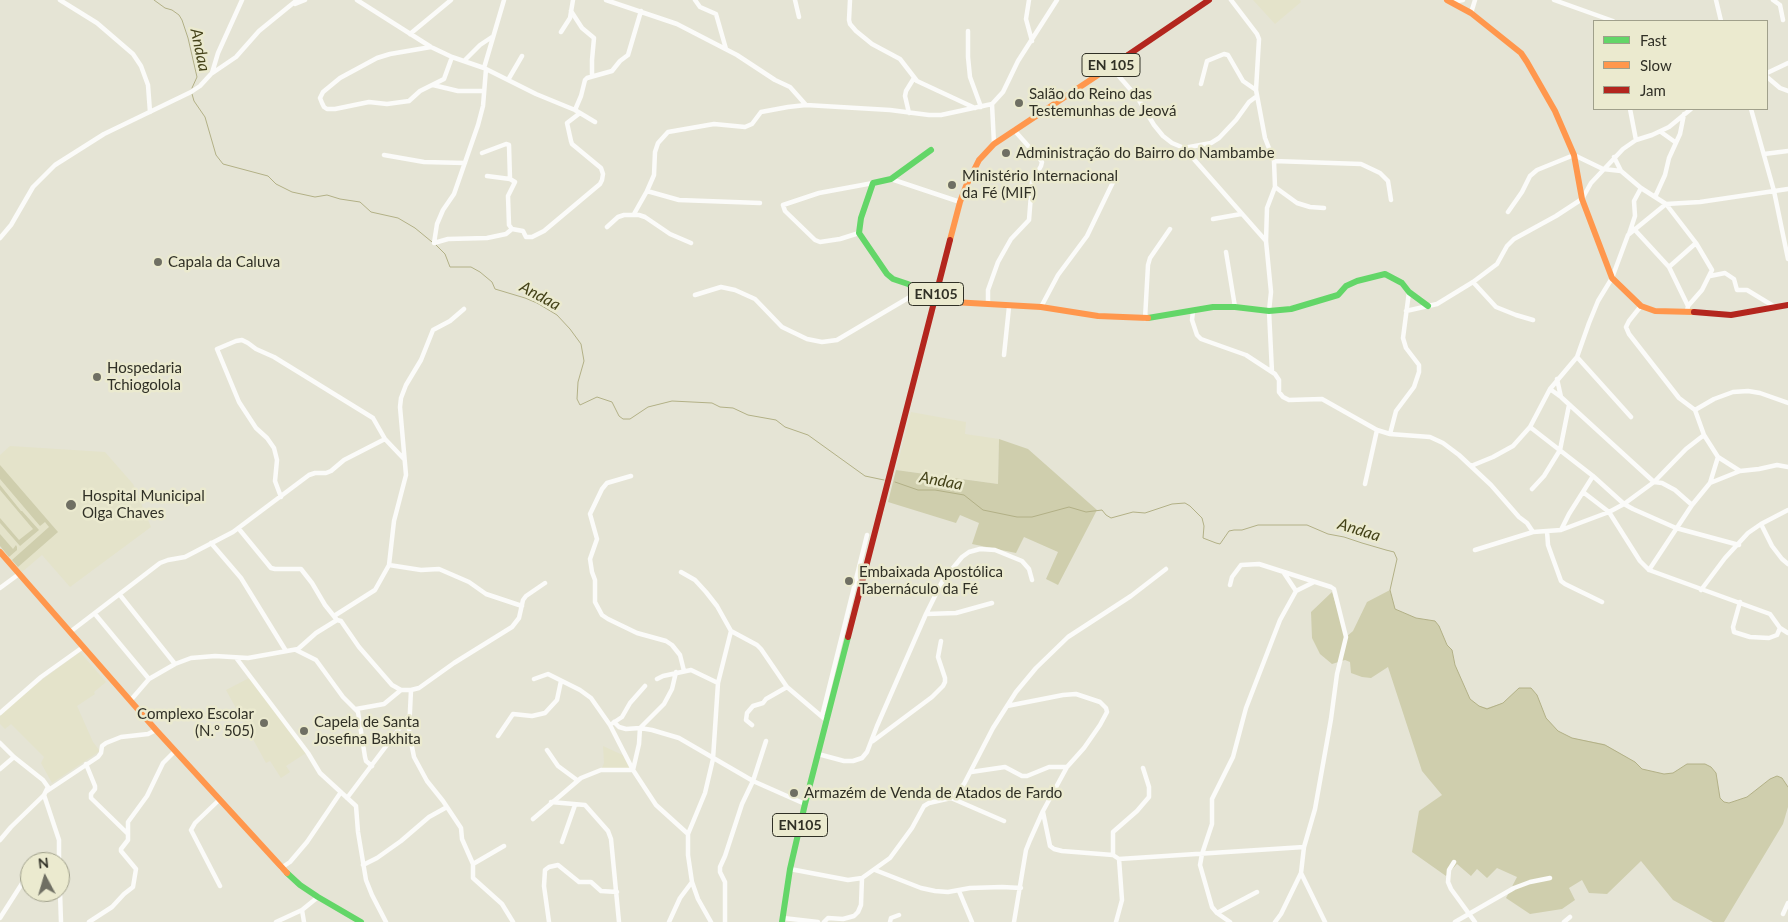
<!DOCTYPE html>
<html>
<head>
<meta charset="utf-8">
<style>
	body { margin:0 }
	#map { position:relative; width:1788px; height:922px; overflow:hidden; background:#e5e4d5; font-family:Lato,sans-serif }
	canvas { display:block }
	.legend { position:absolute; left:1593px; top:20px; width:175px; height:90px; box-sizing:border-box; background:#ebeacf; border:1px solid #a0a08b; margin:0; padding:6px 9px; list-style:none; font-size:15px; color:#303026 }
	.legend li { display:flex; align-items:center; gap:10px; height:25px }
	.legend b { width:25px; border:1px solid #a0a08b }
	.north { position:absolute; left:20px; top:852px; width:50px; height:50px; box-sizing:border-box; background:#ebeacf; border:1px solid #a0a08b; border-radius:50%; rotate:354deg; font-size:14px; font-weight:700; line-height:20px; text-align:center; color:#303026 }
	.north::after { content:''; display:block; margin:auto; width:18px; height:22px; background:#6f6f63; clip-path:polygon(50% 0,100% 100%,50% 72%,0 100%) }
</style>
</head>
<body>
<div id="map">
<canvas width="1788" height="922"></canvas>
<ul class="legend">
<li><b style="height:6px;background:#63d668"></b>Fast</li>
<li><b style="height:6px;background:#ff974d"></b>Slow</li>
<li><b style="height:6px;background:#b3261e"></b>Jam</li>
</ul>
<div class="north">N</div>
</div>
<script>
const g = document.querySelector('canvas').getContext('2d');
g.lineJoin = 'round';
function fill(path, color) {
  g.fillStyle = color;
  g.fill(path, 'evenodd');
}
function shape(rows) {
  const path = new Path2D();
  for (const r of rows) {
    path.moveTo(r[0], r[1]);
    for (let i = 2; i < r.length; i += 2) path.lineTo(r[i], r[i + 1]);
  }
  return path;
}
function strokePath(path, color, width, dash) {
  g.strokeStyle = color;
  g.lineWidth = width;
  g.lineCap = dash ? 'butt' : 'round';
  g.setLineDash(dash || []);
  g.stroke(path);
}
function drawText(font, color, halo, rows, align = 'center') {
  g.font = font + ' Lato,sans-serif';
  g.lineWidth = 5;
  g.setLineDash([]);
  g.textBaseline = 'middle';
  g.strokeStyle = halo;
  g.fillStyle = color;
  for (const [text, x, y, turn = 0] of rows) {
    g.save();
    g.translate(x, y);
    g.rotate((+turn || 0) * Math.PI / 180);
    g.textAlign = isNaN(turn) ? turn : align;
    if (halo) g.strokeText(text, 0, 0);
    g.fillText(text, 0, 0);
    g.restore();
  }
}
fill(shape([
	[1253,0,1300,0,1301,2,1275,24],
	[911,412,966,422,965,434,999,439,998,484,896,470],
	[10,446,105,452,133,484,151,527,70,587,42,555,22,572,0,546,0,455],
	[80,652,106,682,94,692,95,694,77,706,93,742,100,751,52,783,41,763,44,757,11,724,5,729,0,724,0,716,24,693],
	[251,677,306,753,286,766,290,772,281,778,270,761,266,763,226,690],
	[603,746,627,757,633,770,601,770,604,763]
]), '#e4e3ca');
fill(shape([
	[999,439,1028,449,1097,510,1058,585,1046,579,1058,552,1024,537,1016,553,972,544,979,523,960,515,956,523,888,502,896,470,998,484],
	[0,465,58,532,18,567,12,560,49,527,45,522,40,526,0,479],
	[0,485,21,511,22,511,39,530,20,546,0,523,0,518,19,540,33,529,0,490],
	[0,534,13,549,16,545,17,547,17,550,9,557,0,546],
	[1390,590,1395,609,1416,618,1435,621,1439,626,1447,645,1452,650,1455,665,1470,699,1479,706,1487,708,1503,703,1519,688,1531,688,1537,695,1546,718,1558,731,1572,738,1604,744,1635,762,1642,769,1664,774,1673,773,1687,764,1705,764,1711,767,1716,773,1720,798,1724,802,1729,803,1747,797,1770,779,1777,776,1782,778,1788,787,1788,807,1783,824,1724,922,1713,922,1673,900,1641,861,1607,894,1589,893,1582,880,1569,888,1575,900,1562,909,1530,914,1506,898,1517,877,1497,868,1487,878,1477,869,1471,876,1457,864,1446,876,1412,852,1419,811,1442,795,1422,771,1388,667,1371,678,1362,677,1351,673,1350,662,1345,660,1332,664,1320,654,1312,638,1311,612,1332,592,1346,637,1353,631,1367,602]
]), '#cfcead');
strokePath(shape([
	[154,0,165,8,172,10,179,15,182,20,188,38,197,77,192,88],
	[192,94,194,101,205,117,216,155,223,164,268,176,276,184,292,192,315,197,327,195,340,199,360,202,371,212,398,218,415,228,432,242],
	[435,244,445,254,450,267,471,267,480,272,492,282,495,289,525,298,537,303,557,315,570,329,581,344,584,361,578,382,577,399,580,405,597,397,612,402,619,416,623,419,630,419,648,407,672,401,712,403,720,407,733,408,748,415,776,420,785,427,808,435,865,476,884,480],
	[895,482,918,490,935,490,964,495,983,510,1017,517,1032,517,1069,507,1086,512,1102,510,1106,515,1111,518,1133,512,1145,513,1172,504,1185,503,1190,506,1202,518,1204,526,1203,538,1216,543,1220,544,1229,531,1234,530,1242,530,1258,525,1307,525,1328,534,1344,537,1362,543,1386,550,1394,552,1397,559,1390,590,1395,609,1416,618,1435,621,1439,626,1447,645,1452,650,1455,665,1470,699,1479,706,1487,709,1503,703,1519,688,1531,688,1537,695,1546,718,1558,731,1572,738,1605,745,1635,762,1642,769,1664,774,1673,773,1687,764,1705,764,1711,767,1716,773,1720,798,1724,802,1729,803,1747,797,1770,779,1777,776,1782,778,1788,787]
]), '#b2b086', 1);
strokePath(shape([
	[60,0,97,23,133,54,141,66,148,85,150,112],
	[357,0,431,47,452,57,484,68,536,94,575,110,595,122],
	[606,0,677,24,737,55,775,80,790,87,806,105],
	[695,0,700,7,716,14,726,49],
	[795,0,799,17],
	[850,0,849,20,850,24,856,31,872,44,900,59,917,81,975,108],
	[1029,0,1026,19,1032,41],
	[1231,0,1257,34,1259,39,1256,90,1265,138,1274,161,1275,187,1267,208,1266,241,1271,292,1269,311,1272,372],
	[1554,0,1613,21],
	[1716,0,1721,21],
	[1773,0,1780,5,1783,20],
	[1452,2,1463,0],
	[295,4,305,0],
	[571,11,582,28,594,38,592,60,592,76],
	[1471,13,1475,0],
	[968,31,968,57,970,77,981,107],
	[561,32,570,18,573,0],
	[410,34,451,0],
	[431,47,390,54,377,58,340,78,323,92,320,98,322,103,324,107,327,109,335,109,369,102,387,104,409,101,420,91,444,79,452,57],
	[464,61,480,45,492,37],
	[1110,66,1137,97,1154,125,1163,136,1172,143,1184,148,1266,241],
	[484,68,504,0],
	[486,69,483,106,478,125,454,194,443,210,437,224,434,243,448,239,487,238,506,234,512,229,523,231,526,237,532,237,544,231,600,184,602,180,603,174,601,168,572,144,571,141,567,123,580,113],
	[212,73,218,53,242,0],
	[1767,73,1788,63],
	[1767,77,1780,88,1788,91],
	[508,80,522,56],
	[1201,84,1207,61,1224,54,1228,55,1243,81,1256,90],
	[433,85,458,91,484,91],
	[992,104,994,144],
	[1630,109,1636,140],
	[1751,109,1774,191,1788,259],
	[575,110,581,96,585,80,587,78,612,71,620,61,628,55,641,11],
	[909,113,905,96,906,91,914,78],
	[1661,132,1675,142],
	[1184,148,1211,143,1219,138,1236,120,1249,102,1257,96],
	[482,153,506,144,509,145,510,179],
	[1764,154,1788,151],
	[384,155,424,162,465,163],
	[1614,157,1621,171,1641,188,1666,204,1700,202,1788,189],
	[1274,161,1361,164,1380,173,1388,181,1391,200],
	[487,176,510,179,515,182,508,196,509,225,512,229],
	[891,179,960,202],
	[1275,187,1297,203,1310,207,1324,208],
	[1655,197,1665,175,1669,158,1680,134,1684,114],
	[760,203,679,200,647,191,654,175,655,152,658,143,668,132,714,124,745,127,752,124,761,112,788,107,806,105,890,110,929,115,941,115,992,104,1003,92,1018,61,1057,0],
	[1508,212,1522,192,1530,176,1537,170,1574,155,1603,169,1621,171],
	[634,214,647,191],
	[1213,219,1241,214],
	[607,227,618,217,624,215,639,215,645,217,670,234,691,243],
	[1634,229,1669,267,1688,306],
	[859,233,840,239,820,242,815,240,785,211,783,205,819,193,873,183],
	[1629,234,1635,216,1634,201,1641,188],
	[0,238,11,225,33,187,55,165,104,134,191,92,200,86,211,74,236,57,259,31,297,0],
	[1226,252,1235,307],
	[1669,267,1696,243],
	[1710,276,1725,273,1734,279,1737,290,1747,290,1775,307],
	[1473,282,1496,307,1516,315,1533,320],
	[695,295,721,287,735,290,755,299,782,327,807,339,822,342,837,340,920,291],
	[988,303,988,290,998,262,1011,239,1029,220,1032,182,1041,166,1042,162,1039,158,1014,130],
	[1641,306,1629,321,1626,327,1629,334,1679,398,1695,410,1704,435,1718,457,1740,471,1759,469,1777,465,1788,467],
	[1041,307,1058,275,1087,236,1115,178],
	[1193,311,1192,320,1197,335,1201,339,1246,355,1275,374,1279,380,1279,392,1283,397,1289,400,1322,399,1377,430,1390,434,1430,437,1443,443,1459,455,1491,485,1519,517,1527,523,1533,532],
	[1406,311,1437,304,1473,282,1497,264,1507,246,1514,239,1556,216,1582,199,1591,183,1623,149,1636,140,1652,135,1669,127,1691,109],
	[1145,319,1148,265,1150,258,1170,229],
	[1004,355,1009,307],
	[1577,357,1631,417],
	[1557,379,1561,397],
	[1550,389,1561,397,1654,482,1662,483,1675,490,1692,505],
	[1695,410,1714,399,1733,392,1748,391,1760,393,1788,403],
	[1530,427,1593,476,1624,504,1633,509,1676,528,1739,545],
	[1390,434,1396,411,1414,387,1419,372,1419,365,1406,348,1403,338,1409,292],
	[1471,466,1493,457,1513,446,1530,427,1550,389,1577,357,1589,323,1598,301,1612,278,1628,235,1666,204,1696,243,1712,270,1702,290,1688,306,1687,311],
	[631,476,607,483,602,489,590,514,597,539,590,559,592,572,595,580,595,602,602,615,608,619,637,633,666,641,672,645,680,655,684,671],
	[1710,483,1740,471],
	[1365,484,1377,430],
	[1532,489,1544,476,1560,450,1569,405],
	[1583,492,1609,512,1640,561,1649,570,1770,614,1780,628,1788,633],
	[281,497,275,481,277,460,274,448,267,438,256,428,239,402,217,349,236,341,242,340,248,343,256,349,274,357,373,418,385,439,404,459],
	[1761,524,1772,546,1782,559,1788,564],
	[239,529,271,568,275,569,301,569,312,583,325,605,337,620,341,621,359,647,392,685,401,690,411,690,419,688,454,663,512,627,519,618,523,600,526,596,545,583],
	[1561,530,1569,514,1593,476],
	[1547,531,1548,545,1561,581,1565,584,1602,602],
	[211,543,241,578,286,651],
	[1475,550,1533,532,1561,530,1609,512,1624,504,1654,482,1686,449,1704,435],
	[389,565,421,570,439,569,469,582,486,594,522,606],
	[1649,570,1692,505,1710,483,1718,457],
	[681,572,695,580,706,592,717,606,731,631,757,645,761,649,787,687,827,721],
	[1284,573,1296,591],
	[1230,585,1232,577,1241,565,1259,564,1331,587,1334,589,1346,637,1337,674,1331,719,1315,809,1304,847,1301,873,1281,914,1275,922],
	[0,588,19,574],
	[1701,590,1725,558,1748,533,1761,524,1788,510],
	[120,595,175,664],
	[1740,602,1733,627,1734,632,1750,637,1769,638,1777,635,1780,628],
	[95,614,149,679],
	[926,614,956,613,992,603],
	[334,616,375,590,389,565,394,521,406,475,400,407,401,398,406,385,421,360,433,330,450,321,464,309],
	[70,632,160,563,168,560,185,557,233,532,309,475,315,473,326,473,331,471,344,460,385,439],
	[296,650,316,660,343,697,358,712,365,757,366,761,372,766],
	[237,659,308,753,320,773,356,806,358,832,366,880,372,895,386,922],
	[534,679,548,674,580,690,591,698,610,725,633,770,656,805,688,834,688,855,692,882,698,899,711,922],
	[657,679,663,676,691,670,718,683],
	[411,690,409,732,414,757,427,781,443,801,461,828,462,839,473,864,473,878,502,904,513,922],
	[130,701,149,679,175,664,191,658,215,656,248,658,298,649,316,633,337,620],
	[1007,706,1063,695,1076,694,1100,702,1106,708,1107,712,1100,725,1084,748,1067,767,1043,811,1030,840,1026,850,1014,922],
	[356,709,384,704,401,690],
	[0,713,41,677,83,647],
	[822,716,867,535],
	[614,722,619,727,626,729,640,728,652,730,679,738,753,781,805,804],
	[613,723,622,717,630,703,645,686],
	[752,725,746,720,747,713,753,706,763,703,766,699,787,687],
	[498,736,513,714,532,716,545,713,557,700,561,681],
	[873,741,932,697,943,686,945,682,945,678,938,657,941,641],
	[0,743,14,757,43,780,48,787,44,795,11,827,0,840],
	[547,750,558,766,577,780],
	[818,754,844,761,853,761,862,758,867,752,877,726,926,614,943,580,962,557,969,552,980,549,995,550,1022,561,1029,569,1032,580],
	[86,764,95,786,95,789,91,794,91,798,128,834],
	[0,769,14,757],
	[971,772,1005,767,1022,776,1027,776,1049,767,1067,767],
	[47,791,98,757,101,753,102,746,106,743,121,737,148,734,156,730],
	[44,795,59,840,59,862],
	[347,798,408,717],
	[951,798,1004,821],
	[219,800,195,823,191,830,220,886],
	[551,802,585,805,608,831,611,839,619,922],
	[1043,812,1050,846,1054,849,1062,851,1113,855,1119,859,1304,847],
	[533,819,581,778,601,770,633,770,639,744,640,728,664,704,672,689,676,672],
	[688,834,705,793,713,759,718,683,731,631],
	[562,842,575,805],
	[1113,855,1113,832,1137,811,1149,797,1149,787,1143,768],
	[45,862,59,860],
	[1454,862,1449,870,1448,882,1451,889,1475,922],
	[473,864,504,846],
	[363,865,377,858,401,841,429,817,447,807],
	[281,868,290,862,307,842,341,792],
	[790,869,848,880,862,878,890,858,912,828,924,806,929,803,951,798,964,784,993,728,1016,692,1036,668,1068,637,1131,596,1166,569],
	[875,870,921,888,935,891,948,892,970,888,1002,887,1021,888],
	[1301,873,1325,922],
	[959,891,972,922],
	[60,892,61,922],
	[302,910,304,922],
	[1217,913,1257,892],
	[1783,914,1788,903],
	[0,918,30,871],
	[783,918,818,922],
	[89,922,112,907,124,894,133,887,136,869,121,851,121,849,128,840,128,822,147,796,163,763,175,751],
	[276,922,302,910,318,897],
	[549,922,544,886,545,870,549,867,558,865,579,882,591,882,601,891,617,892],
	[669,922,680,898,692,882],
	[725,922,725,882,720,872,720,867,725,856,742,804,753,781,766,741],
	[824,922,828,918,843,919,854,916,858,912,861,905,862,878],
	[890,922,891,918,899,915],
	[1116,922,1122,900,1119,859],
	[1230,922,1217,913,1212,907,1200,865,1202,854,1212,824,1212,799,1233,757,1246,708,1280,620,1296,591,1314,582],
	[1455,922,1514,888,1530,882,1550,878],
	[1564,922,1570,917]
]), '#fbfbf9', 4.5);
strokePath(shape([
	[926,295,908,284,893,279,887,274,859,233,861,218,873,183,891,179,931,150],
	[1148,318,1213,307,1235,307,1269,311,1291,309,1338,295,1346,286,1357,281,1385,274,1402,283,1409,292,1428,306],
	[287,873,300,885,318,897,361,922],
	[782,922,790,869,805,804,848,637]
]), '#63d668', 6);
strokePath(shape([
	[1447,0,1471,13,1521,53,1527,62,1555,111,1574,155,1582,199,1612,278,1641,306,1655,311,1694,312],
	[950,240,960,202,966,186,979,160,994,144,1128,55],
	[926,295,935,301,1041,307,1098,316,1148,318],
	[0,552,156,730,287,873]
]), '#ff974d', 6);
strokePath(shape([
	[1128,55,1209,0],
	[1694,312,1731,315,1788,305],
	[848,637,950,240]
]), '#b3261e', 6);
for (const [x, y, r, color] of [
	[1019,103,5,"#6f6f63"],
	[1006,153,5,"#6f6f63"],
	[952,185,5,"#6f6f63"],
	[158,262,5,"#6f6f63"],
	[97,377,5,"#6f6f63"],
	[71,505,6,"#6f6f63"],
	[849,581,5,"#6f6f63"],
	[264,723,5,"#6f6f63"],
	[304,731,5,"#6f6f63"],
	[794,793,5,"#6f6f63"]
]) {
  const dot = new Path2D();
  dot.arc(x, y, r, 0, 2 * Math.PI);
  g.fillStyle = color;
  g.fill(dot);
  strokePath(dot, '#ebeacf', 2);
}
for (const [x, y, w] of [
	[1111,65,58],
	[936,294,55],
	[800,825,55]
]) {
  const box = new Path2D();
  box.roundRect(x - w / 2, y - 11.5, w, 23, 4);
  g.fillStyle = '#ebeacf';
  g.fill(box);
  strokePath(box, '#303026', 1);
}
drawText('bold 14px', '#303026', null, [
	["EN 105",1111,65],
	["EN105",936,294],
	["EN105",800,825]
]);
drawText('15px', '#303026', '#ebeacf', [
	["Salão do Reino das",1029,94],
	["Testemunhas de Jeová",1029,111],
	["Administração do Bairro do Nambambe",1016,153],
	["Ministério Internacional",962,176],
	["da Fé (MIF)",962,193],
	["Capala da Caluva",168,262],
	["Hospedaria",107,368],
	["Tchiogolola",107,385],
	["Hospital Municipal",82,496],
	["Olga Chaves",82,513],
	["Embaixada Apostólica",859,572],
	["Tabernáculo da Fé",859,589],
	["Complexo Escolar",254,714,"right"],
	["(N.º 505)",254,731,"right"],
	["Capela de Santa",314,722],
	["Josefina Bakhita",314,739],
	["Armazém de Venda de Atados de Fardo",804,793]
], 'left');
drawText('italic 16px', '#444218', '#ebeacf', [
	["Andaa",200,50,78],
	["Andaa",540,296,28],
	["Andaa",941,481,10],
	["Andaa",1359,530,17]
]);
</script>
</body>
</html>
